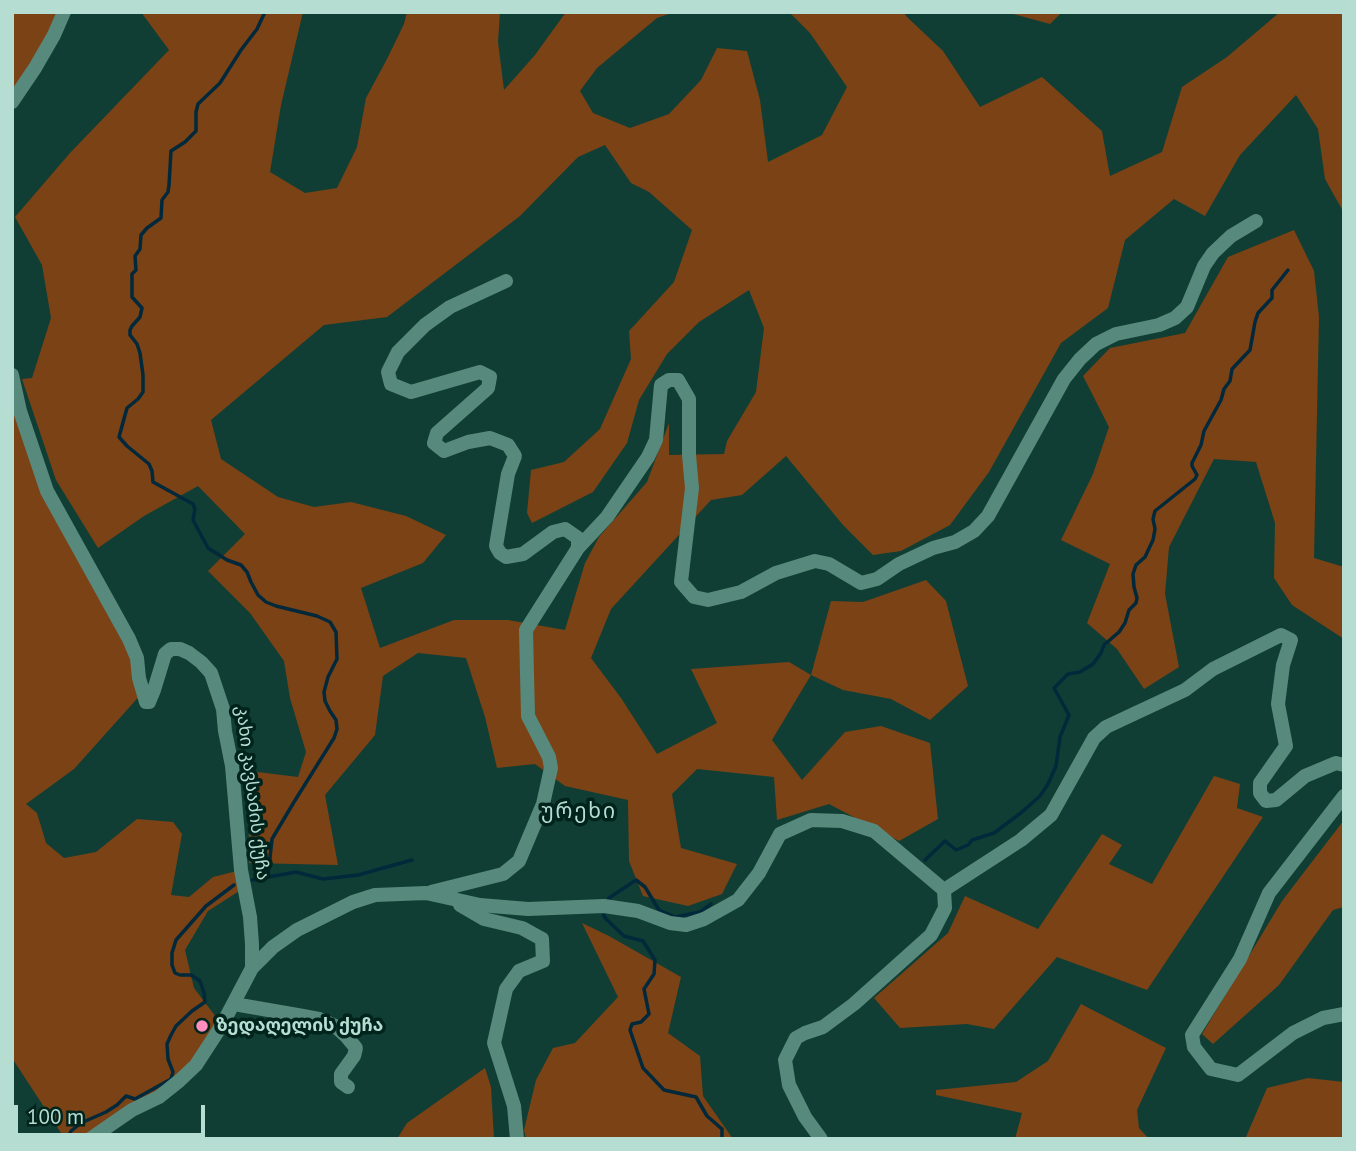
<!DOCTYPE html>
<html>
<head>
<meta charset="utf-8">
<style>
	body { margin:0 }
	#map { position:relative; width:1356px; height:1151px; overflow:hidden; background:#113e34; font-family:"PT Sans",sans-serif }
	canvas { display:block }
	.frame { position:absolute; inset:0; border:14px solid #b6ddd1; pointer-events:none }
	.scale { position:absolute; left:14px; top:1105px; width:191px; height:32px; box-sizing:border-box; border:4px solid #b6ddd1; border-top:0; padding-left:9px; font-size:21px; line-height:24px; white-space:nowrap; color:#b6ddd1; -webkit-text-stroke:5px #00241c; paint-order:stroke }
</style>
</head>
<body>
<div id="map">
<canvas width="1356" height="1151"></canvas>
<div class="frame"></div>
<div class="scale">100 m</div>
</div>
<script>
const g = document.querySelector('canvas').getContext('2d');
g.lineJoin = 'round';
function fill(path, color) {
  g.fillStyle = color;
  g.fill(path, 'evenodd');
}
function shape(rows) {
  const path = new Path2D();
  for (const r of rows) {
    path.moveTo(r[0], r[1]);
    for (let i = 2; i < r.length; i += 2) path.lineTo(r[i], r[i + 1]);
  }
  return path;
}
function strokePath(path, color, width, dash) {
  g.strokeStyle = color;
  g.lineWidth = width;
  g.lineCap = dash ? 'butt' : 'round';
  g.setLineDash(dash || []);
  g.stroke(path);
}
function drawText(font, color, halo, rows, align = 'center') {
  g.font = font + ' "PT Sans","Noto Sans Georgian",sans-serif';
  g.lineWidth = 7;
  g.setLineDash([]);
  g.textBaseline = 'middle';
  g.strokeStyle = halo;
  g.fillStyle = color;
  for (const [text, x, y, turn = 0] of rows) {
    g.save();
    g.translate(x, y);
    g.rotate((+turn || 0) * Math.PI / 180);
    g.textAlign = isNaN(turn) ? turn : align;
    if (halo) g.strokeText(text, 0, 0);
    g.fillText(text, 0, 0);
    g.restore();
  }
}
fill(shape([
	[12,12,64,12,12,102],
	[141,12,303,12,281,105,270,172,305,193,337,188,357,147,366,98,387,59,404,24,407,12,500,12,498,42,504,90,535,55,566,12,674,12,657,18,597,68,580,91,593,113,630,128,669,114,701,80,717,48,747,51,760,100,768,162,822,135,847,87,810,33,789,12,903,12,907,17,943,51,980,107,1042,77,1102,131,1110,176,1162,152,1182,87,1227,57,1280,12,1344,12,1344,213,1325,179,1318,129,1296,95,1240,155,1205,216,1174,199,1125,240,1108,308,1061,343,989,472,950,525,901,551,873,555,843,525,786,456,742,495,711,500,611,609,591,658,621,698,657,754,717,723,691,669,789,662,811,675,831,601,863,602,926,580,946,601,968,686,930,720,891,699,843,690,811,675,772,740,802,780,845,732,881,726,930,743,938,819,899,841,829,804,777,820,774,777,697,769,672,794,681,848,737,864,722,894,688,906,643,896,629,861,628,800,565,786,535,764,497,768,485,717,466,658,418,653,383,676,375,735,325,795,338,865,249,863,249,771,298,777,306,752,290,698,284,661,250,613,208,571,245,534,198,486,144,516,98,548,56,480,22,379,32,378,51,318,42,265,15,217,70,153,169,50],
	[605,145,631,183,649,192,692,230,674,282,629,331,631,359,600,429,564,462,531,470,527,513,532,523,593,492,627,443,639,400,667,354,699,322,749,290,764,328,756,392,727,441,724,454,669,455,669,423,647,482,599,537,585,563,565,630,508,620,454,620,380,648,361,588,423,563,446,535,406,516,351,502,314,507,278,497,221,459,211,420,324,325,387,317,520,216,578,157],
	[1006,12,1062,12,1050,24],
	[1294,230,1314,271,1319,317,1314,558,1344,567,1344,639,1292,605,1274,578,1275,523,1256,462,1214,459,1169,547,1165,594,1179,667,1144,689,1117,649,1087,623,1110,564,1061,540,1093,474,1109,427,1083,376,1110,348,1185,333,1228,257],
	[12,375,47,491,114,610,143,692,74,769,26,804,37,813,46,843,64,858,96,852,137,819,173,822,182,834,171,895,189,897,213,877,241,870,244,888,208,911,185,950,194,988,222,1025,196,1065,90,1139,65,1139,12,1058],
	[1214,776,1240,784,1237,808,1263,817,1147,990,1057,957,994,1029,967,1024,900,1028,874,998,948,933,965,896,1038,929,1102,834,1122,845,1109,864,1152,884],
	[1344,820,1344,907,1333,910,1279,985,1213,1044,1202,1034,1282,901],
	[582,923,609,936,681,977,668,1033,700,1056,703,1096,733,1139,526,1139,524,1130,536,1080,553,1048,575,1043,618,997],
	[1081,1004,1166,1048,1137,1110,1139,1128,1149,1139,1015,1139,1022,1113,936,1095,936,1090,1016,1082,1048,1061],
	[485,1068,491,1087,494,1139,397,1139,407,1123],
	[1308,1078,1344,1082,1344,1139,1243,1139,1246,1137,1267,1088]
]), '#7b4215');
strokePath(shape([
	[265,12,257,29,241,50,220,83,198,104,196,112,196,131,185,142,171,151,169,185,168,192,162,200,161,218,147,228,141,235,140,249,135,256,136,270,132,274,132,297,142,308,140,317,132,326,130,330,130,335,137,344,140,353,143,375,143,392,138,399,127,408,119,437,127,446,149,464,152,471,153,482,193,504,195,509,193,520,208,548,227,560,241,565,247,572,251,582,258,595,266,602,276,606,317,616,330,622,336,632,337,659,328,677,324,692,325,701,330,711,336,720,337,729,334,738,294,802,272,839,268,876],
	[925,860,945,841,956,850,968,845,972,840,994,833,1022,812,1040,796,1048,784,1056,766,1060,737,1069,715,1054,688,1068,674,1080,672,1093,664,1101,653,1104,645,1119,632,1125,623,1129,610,1136,603,1137,598,1134,587,1133,574,1136,565,1145,557,1153,540,1155,529,1153,519,1155,511,1195,479,1197,475,1192,466,1192,463,1201,445,1204,431,1221,400,1224,389,1230,381,1232,369,1250,350,1255,322,1258,313,1272,298,1272,290,1288,270],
	[252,880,296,872,323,879,358,875,412,860],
	[608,902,609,898,636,880,645,887,659,910,675,917,700,912,711,904],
	[605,909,603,914,606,919,624,936,643,941,655,960,654,974,644,989,649,1014,641,1022,632,1024,630,1030,643,1068,664,1090,696,1097,707,1116,722,1129,722,1139],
	[67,1139,71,1131,81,1123,106,1112,117,1105,126,1096,135,1099,171,1079,173,1072,168,1059,167,1044,171,1035,176,1026,192,1011,205,1002,204,993,200,981,191,975,180,975,175,973,172,965,172,953,176,940,206,906,234,885]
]), '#02293b', 3.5);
strokePath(shape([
	[12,102,35,68,54,35,64,12],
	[12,375,20,411,47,491,129,639,137,658,139,678,146,702,149,702,154,690,165,654,171,649,180,649,189,653,201,662,211,673,223,709,225,731,232,766,241,870,250,917,252,944,252,968],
	[578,548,607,517,648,457,656,440,661,385,669,380,678,380,689,399,689,455,692,488,681,582,694,597,708,600,741,592,776,573,815,561,829,564,861,583,877,579,899,564,933,548,955,542,974,531,988,516,1064,379,1080,359,1096,344,1116,334,1159,325,1175,318,1187,307,1204,266,1213,253,1231,236,1256,221],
	[1344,796,1269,893,1240,959,1192,1035,1194,1047,1211,1069,1238,1075,1293,1033,1323,1018,1344,1014],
	[431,892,503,874,519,861,543,804,551,768,549,757,528,716,526,630,578,548,578,538,565,529,553,532,523,554,506,557,500,553,496,546,508,474,515,456,508,445,490,438,468,442,444,451,434,443,437,433,488,388,490,377,480,372,411,392,391,384,388,372,398,352,425,325,450,307,506,281],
	[460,905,484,919,522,928,542,939,543,961,519,971,506,989,494,1043,514,1106,517,1139],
	[234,1004,303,1016,319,1019,335,1026,346,1036,356,1048,354,1056,341,1074,341,1082,348,1087],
	[90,1139,132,1110,159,1097,179,1081,196,1065,222,1025,252,968,273,947,297,930,353,902,375,895,426,893,480,905,528,909,604,906,638,911,670,923,686,925,704,919,738,900,759,873,780,834,811,820,842,821,874,831,944,890,1021,840,1051,815,1094,738,1106,727,1185,690,1213,669,1281,635,1291,640,1283,665,1278,704,1286,746,1260,783,1260,793,1266,801,1276,800,1305,776,1336,763,1344,765],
	[821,1139,805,1117,789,1085,785,1060,796,1038,805,1033,823,1027,854,1004,931,935,945,908,944,890]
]), '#578a7c', 14);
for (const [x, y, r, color] of [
	[202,1026,7,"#fe8ebd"]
]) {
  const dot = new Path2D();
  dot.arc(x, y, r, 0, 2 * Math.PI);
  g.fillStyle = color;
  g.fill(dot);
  strokePath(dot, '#00241c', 2.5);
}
drawText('18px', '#b6ddd1', '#00241c', [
	["კახი კავსაძის ქუჩა",252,793,83]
]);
drawText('bold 18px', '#b6ddd1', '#00241c', [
	["ზედაღელის ქუჩა",216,1026]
], 'left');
g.letterSpacing = '2px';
drawText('21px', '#b6ddd1', '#00241c', [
	["ურეხი",579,812]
]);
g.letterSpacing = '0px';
</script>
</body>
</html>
